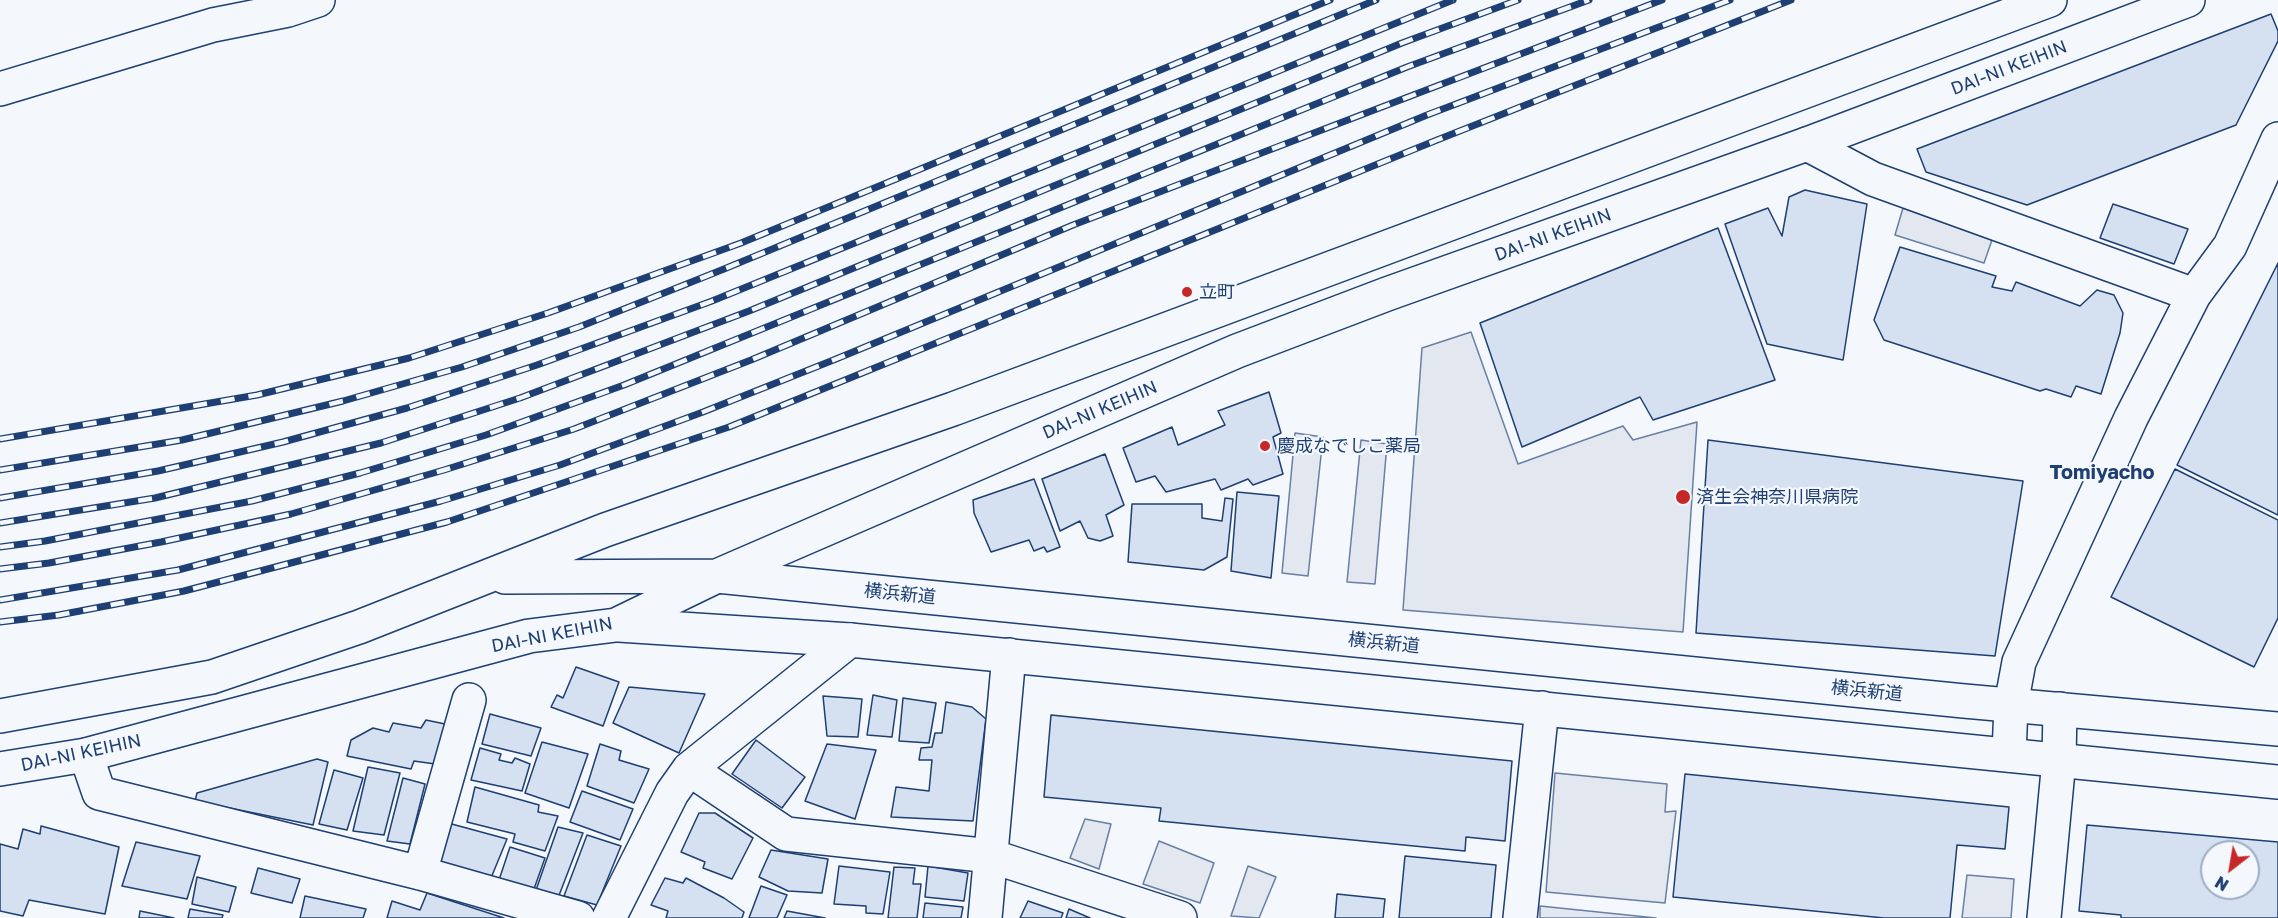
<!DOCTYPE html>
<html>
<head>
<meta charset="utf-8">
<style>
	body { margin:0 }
	#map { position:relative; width:2278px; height:918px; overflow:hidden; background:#f4f7fb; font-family:"Golos Text",sans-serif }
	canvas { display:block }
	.north { position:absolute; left:2200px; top:840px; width:60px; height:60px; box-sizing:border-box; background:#f4f7fb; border:2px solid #9eadc5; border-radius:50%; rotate:211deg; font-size:16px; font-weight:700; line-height:24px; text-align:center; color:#1d3f73 }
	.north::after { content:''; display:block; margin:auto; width:21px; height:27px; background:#c62828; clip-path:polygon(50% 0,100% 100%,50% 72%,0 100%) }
</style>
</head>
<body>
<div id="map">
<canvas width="2278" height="918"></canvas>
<div class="north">N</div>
</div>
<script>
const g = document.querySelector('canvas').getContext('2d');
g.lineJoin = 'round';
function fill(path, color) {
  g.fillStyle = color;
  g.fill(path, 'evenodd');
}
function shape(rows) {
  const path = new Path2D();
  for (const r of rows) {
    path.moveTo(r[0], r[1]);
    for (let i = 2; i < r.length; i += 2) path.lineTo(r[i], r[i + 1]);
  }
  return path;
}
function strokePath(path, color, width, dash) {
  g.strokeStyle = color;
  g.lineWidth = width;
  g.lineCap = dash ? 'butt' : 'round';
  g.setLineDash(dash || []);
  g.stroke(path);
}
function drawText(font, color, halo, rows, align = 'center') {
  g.font = font + ' "Golos Text","Noto Sans JP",sans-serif';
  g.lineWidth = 4.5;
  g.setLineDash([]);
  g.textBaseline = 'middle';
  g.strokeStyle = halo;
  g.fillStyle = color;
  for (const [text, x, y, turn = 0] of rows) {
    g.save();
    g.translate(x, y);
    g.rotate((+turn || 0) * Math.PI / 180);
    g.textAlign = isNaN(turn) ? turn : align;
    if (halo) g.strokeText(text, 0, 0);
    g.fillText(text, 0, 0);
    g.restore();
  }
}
const parking = shape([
	[1903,208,1992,240,1984,263,1895,235,1903,208],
	[1471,332,1518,464,1623,426,1633,440,1697,422,1683,632,1403,610,1422,348,1471,332],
	[1295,433,1323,437,1308,576,1282,573,1295,433],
	[1361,440,1387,444,1375,584,1347,582,1361,440],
	[1555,773,1667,784,1665,812,1676,811,1665,903,1546,892,1555,773],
	[1085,819,1111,824,1099,869,1070,858,1085,819],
	[1159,841,1214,863,1200,903,1143,884,1159,841],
	[1248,866,1276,877,1259,918,1231,916,1248,866],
	[1967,875,2014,879,2011,918,1962,918,1967,875],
	[1540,906,1656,918,1540,918,1540,906]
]);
fill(parking, '#e3e8f0');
strokePath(parking, '#687fa3', 1.5);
const building = shape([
	[2271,14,2278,31,2278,41,2236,125,2027,205,1926,172,1917,149,2271,14],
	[1805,190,1867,204,1843,360,1767,344,1725,224,1768,208,1782,236,1789,197,1805,190],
	[2113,204,2188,229,2174,264,2100,238,2113,204],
	[1718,228,1775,380,1653,420,1640,397,1522,447,1480,323,1718,228],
	[1900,247,1996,276,1992,287,2012,291,2016,282,2080,306,2097,290,2114,295,2123,313,2120,333,2101,394,2076,386,2071,397,2046,389,2040,391,1884,340,1874,320,1900,247],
	[2278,263,2278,515,2177,465,2278,263],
	[1269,392,1281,433,1273,437,1283,474,1253,485,1248,479,1221,490,1215,479,1166,492,1155,476,1136,482,1123,448,1172,427,1178,445,1225,425,1218,411,1269,392],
	[1708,440,2023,481,1995,656,1696,633,1708,440],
	[1105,454,1124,505,1106,515,1113,536,1100,541,1088,538,1080,521,1060,531,1042,479,1105,454],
	[2175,469,2278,520,2278,618,2254,667,2111,597,2175,469],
	[1034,479,1060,547,1047,552,1044,547,1034,551,1029,540,991,552,974,513,973,500,1034,479],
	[1237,492,1279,496,1271,578,1231,571,1237,492],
	[1225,498,1233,499,1227,557,1204,570,1128,562,1132,504,1202,504,1202,518,1222,521,1225,498],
	[576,667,619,682,603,726,551,707,557,695,563,698,576,667],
	[629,687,705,694,679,753,613,723,629,687],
	[873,695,897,700,892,737,867,735,873,695],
	[823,696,862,699,858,737,827,736,823,696],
	[903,698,936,703,929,743,899,741,903,698],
	[946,702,972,707,986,719,973,821,891,817,896,787,929,791,932,760,919,760,921,748,932,747,935,733,942,733,946,702],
	[490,714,541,728,531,756,482,744,490,714],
	[1051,715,1512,761,1505,841,1466,837,1465,851,1159,821,1161,808,1044,797,1051,715],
	[426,720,445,724,435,764,414,761,411,769,347,756,351,740,373,728,389,732,393,723,421,728,426,720],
	[756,740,805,777,782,808,732,774,756,740],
	[542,742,588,754,569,808,525,793,542,742],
	[600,744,621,751,619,760,649,769,634,803,587,786,600,744],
	[827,744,876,750,855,819,805,801,827,744],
	[480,748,501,754,499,760,512,763,515,758,530,764,522,791,471,780,480,748],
	[317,759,328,762,313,825,195,801,197,793,317,759],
	[368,767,400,773,384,835,353,831,368,767],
	[334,770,363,778,347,830,319,824,334,770],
	[1685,774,2009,807,2005,849,1957,845,1950,918,1884,918,1673,897,1685,774],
	[403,778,425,784,410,844,387,841,403,778],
	[475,787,539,805,538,812,558,816,545,851,513,842,515,834,467,822,475,787],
	[582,791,633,809,620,840,570,822,582,791],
	[699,813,715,813,753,838,732,879,703,868,705,862,681,852,699,813],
	[448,823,507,839,491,878,437,864,448,823],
	[2087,825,2278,842,2278,918,2121,918,2121,915,2079,911,2087,825],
	[2212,852,2248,852,2248,888,2212,888,2212,852],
	[41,826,119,847,105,914,29,900,23,916,0,911,0,844,18,849,23,829,40,834,41,826],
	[558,827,583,833,558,898,536,890,558,827],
	[587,835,621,846,597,905,564,896,587,835],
	[136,842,200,856,187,899,122,886,136,842],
	[510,847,545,858,534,889,499,880,510,847],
	[771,850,828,859,822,893,788,891,759,877,771,850],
	[1405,856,1496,865,1491,918,1399,918,1405,856],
	[839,866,890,872,883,914,866,913,866,906,834,904,839,866],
	[928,866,968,873,964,901,925,897,928,866],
	[894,867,915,868,913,884,921,884,917,918,888,918,894,867],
	[258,868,300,879,292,903,251,893,258,868],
	[197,877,236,887,229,912,192,904,197,877],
	[665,878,683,883,686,878,724,898,744,912,742,918,666,918,668,911,651,905,665,878],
	[761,886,787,895,777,918,749,918,761,886],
	[427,893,504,918,387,918,392,901,420,910,427,893],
	[1337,894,1385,899,1383,918,1335,918,1337,894],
	[305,896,366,909,363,918,300,918,305,896],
	[1028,901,1063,913,1061,918,1020,918,1028,901],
	[925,903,963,907,961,918,923,918,925,903],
	[190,909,223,915,222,918,188,918,190,909],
	[1069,909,1090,918,1066,918,1069,909],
	[140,911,174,918,139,918,140,911],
	[787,911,825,918,784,918,787,911]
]);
fill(building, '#d5e0f0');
strokePath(building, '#1d3f73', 1.5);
const minor = shape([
	[0,89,213,25,288,10,318,0],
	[1807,144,1873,179,2194,295],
	[86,755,99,793,420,873,578,918],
	[2009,755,2011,705,2019,662,2131,418,2194,295,2230,246,2278,139],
	[689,769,786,834,991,856,1180,918],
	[420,873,469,700],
	[609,918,672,793,689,769,850,640],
	[985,918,1009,655],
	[1520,918,1542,708],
	[2044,918,2059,760,2060,709]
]);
const highway = shape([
	[505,577,717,576,1964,701,2278,729],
	[619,625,850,640,2278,782],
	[0,716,212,677,359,627,605,530,953,409,2050,0],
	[0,769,86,755,529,636,616,625,717,576,1237,351,1387,294,1807,144,2188,0]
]);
strokePath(minor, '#1d3f73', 36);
strokePath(highway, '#1d3f73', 36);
strokePath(minor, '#f4f7fb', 33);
strokePath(highway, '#f4f7fb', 33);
const rail = shape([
	[0,439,257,395,409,358,548,313,741,243,1330,0],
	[0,470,182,440,343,401,462,367,579,327,724,269,1376,0],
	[0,498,158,471,283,442,407,408,537,365,712,301,1453,0],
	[0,523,155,498,381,443,520,398,749,311,1402,43,1518,0],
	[0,547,45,541,252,501,360,473,486,435,624,385,1407,67,1589,0],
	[0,569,49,563,161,542,291,514,444,470,574,429,751,360,1073,225,1662,0],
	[0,600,178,570,441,501,560,465,703,412,836,359,1427,115,1730,0],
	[0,622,59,615,184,591,447,522,729,427,1437,140,1791,0]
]);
strokePath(rail, '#1d3f73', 7);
strokePath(rail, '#f4f7fb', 4.5, [14]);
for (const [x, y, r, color] of [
	[1187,292,6,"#c62828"],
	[1265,446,6,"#c62828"],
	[1683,497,8,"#c62828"]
]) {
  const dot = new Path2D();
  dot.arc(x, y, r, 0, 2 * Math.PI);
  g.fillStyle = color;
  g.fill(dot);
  strokePath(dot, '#f4f7fb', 2);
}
drawText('18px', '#1d3f73', '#f4f7fb', [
	["DAI-NI KEIHIN",2009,68,-21],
	["DAI-NI KEIHIN",1553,235,-20],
	["DAI-NI KEIHIN",1100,410,-23],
	["横浜新道",900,594,6],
	["DAI-NI KEIHIN",552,635,-11],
	["横浜新道",1384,643,6],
	["横浜新道",1867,691,6],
	["DAI-NI KEIHIN",81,753,-12]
]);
drawText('18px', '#1d3f73', '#f4f7fb', [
	["立町",1199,292],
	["慶成なでしこ薬局",1277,446],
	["済生会神奈川県病院",1696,497]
], 'left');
drawText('bold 20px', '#1d3f73', '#f4f7fb', [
	["Tomiyacho",2102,473]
]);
</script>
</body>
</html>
